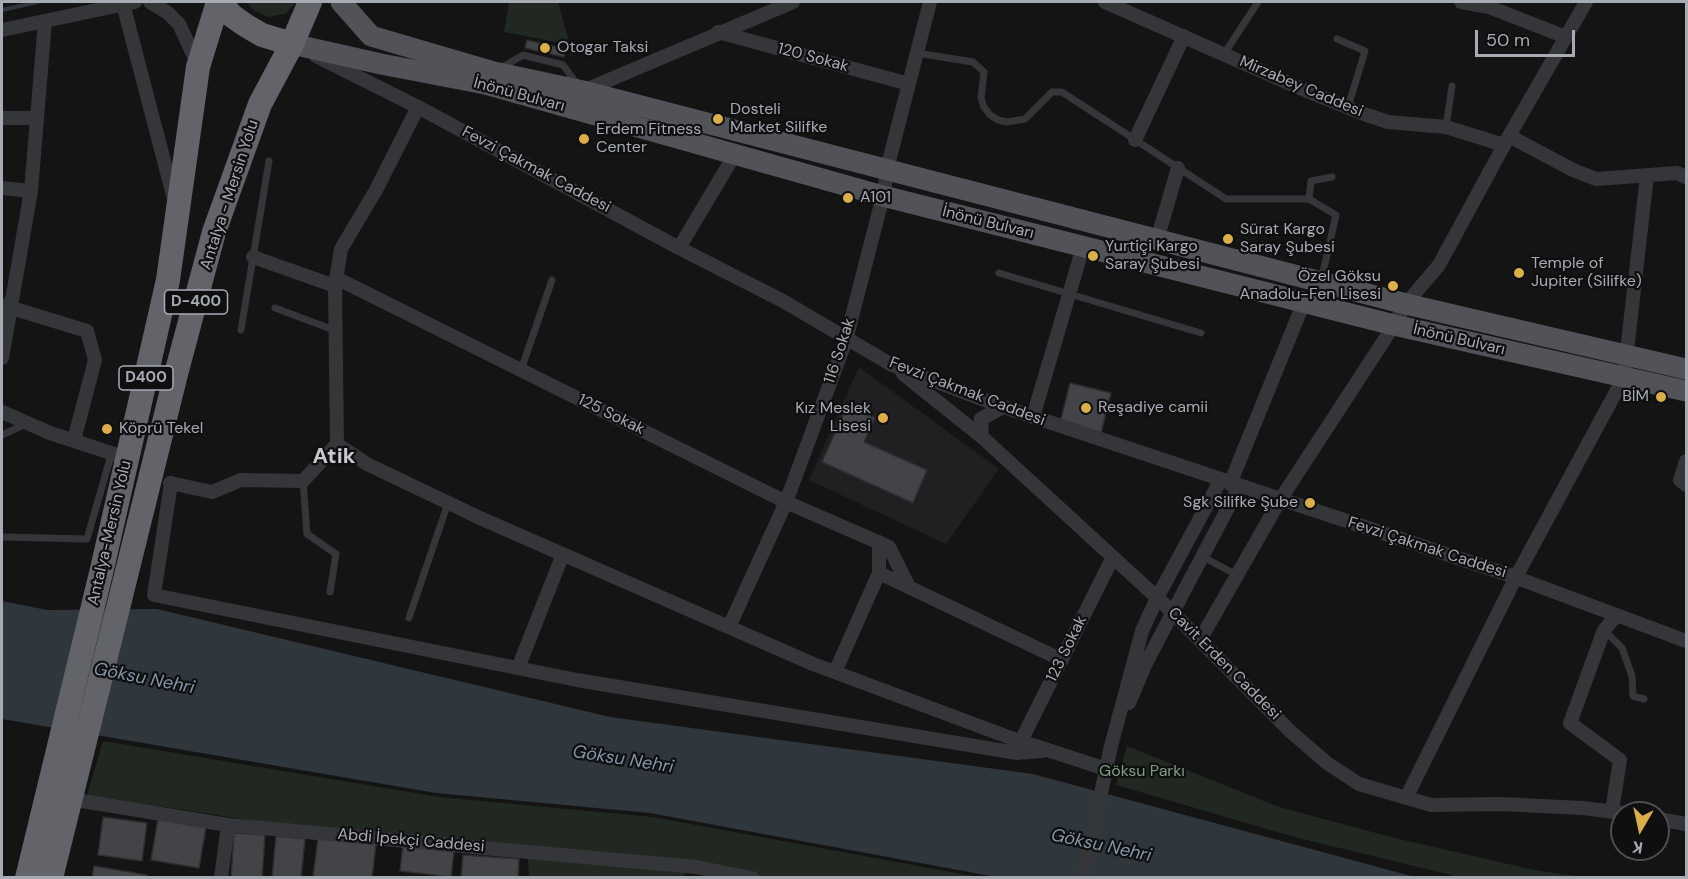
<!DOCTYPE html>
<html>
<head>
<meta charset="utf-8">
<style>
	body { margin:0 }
	#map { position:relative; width:1688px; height:879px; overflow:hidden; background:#141415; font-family:"DM Sans",sans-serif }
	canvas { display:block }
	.frame { position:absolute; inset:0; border:3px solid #a7abb4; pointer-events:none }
	.north { position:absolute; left:1610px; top:801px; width:60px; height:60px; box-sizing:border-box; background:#0f0f10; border:2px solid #4c4d52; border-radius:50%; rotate:189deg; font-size:16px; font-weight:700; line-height:24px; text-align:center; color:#a7abb4 }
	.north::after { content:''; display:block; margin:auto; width:21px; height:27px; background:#dbaf46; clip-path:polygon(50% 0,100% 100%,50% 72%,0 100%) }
	.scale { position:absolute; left:1475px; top:30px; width:100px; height:27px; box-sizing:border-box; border:3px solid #a7abb4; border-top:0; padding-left:8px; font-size:18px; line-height:21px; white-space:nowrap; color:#a7abb4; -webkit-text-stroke:4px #0f0f10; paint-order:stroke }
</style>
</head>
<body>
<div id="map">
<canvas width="1688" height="879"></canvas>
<div class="frame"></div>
<div class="north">K</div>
<div class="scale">50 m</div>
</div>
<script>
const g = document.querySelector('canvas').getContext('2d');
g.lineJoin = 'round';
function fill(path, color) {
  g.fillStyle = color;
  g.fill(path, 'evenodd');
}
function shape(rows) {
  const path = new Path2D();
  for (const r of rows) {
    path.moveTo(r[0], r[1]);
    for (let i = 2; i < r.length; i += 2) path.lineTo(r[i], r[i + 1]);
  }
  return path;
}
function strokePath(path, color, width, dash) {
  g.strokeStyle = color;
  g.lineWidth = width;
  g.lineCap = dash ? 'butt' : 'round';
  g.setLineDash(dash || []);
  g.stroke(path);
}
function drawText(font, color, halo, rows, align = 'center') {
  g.font = font + ' "DM Sans",sans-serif';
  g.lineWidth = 4.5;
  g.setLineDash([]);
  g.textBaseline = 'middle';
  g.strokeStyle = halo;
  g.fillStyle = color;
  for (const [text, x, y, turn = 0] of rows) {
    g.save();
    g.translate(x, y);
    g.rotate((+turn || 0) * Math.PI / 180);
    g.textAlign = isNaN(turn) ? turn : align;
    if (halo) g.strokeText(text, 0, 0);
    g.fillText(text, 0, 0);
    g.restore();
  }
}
fill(shape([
	[859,367,999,469,946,544,809,480]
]), '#202022');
fill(shape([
	[247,2,297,2,285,14,268,17,252,9],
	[509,2,558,2,574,59,566,44,504,32],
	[103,741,439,797,653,817,978,877,735,878,685,870,684,878,529,877,527,846,282,825,87,795],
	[1127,746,1279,807,1395,838,1534,870,1583,877,1460,877,1298,838,1116,785]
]), '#212721');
fill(shape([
	[2,601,47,610,157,609,610,717,1033,774,1415,877,996,877,650,813,436,793,2,719]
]), '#2f363c');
strokePath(shape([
	[2,10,38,2]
]), '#2f363c', 4);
const building = shape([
	[527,40,566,49,564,57,525,48,527,40],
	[1070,383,1111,393,1101,433,1060,423,1070,383],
	[847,406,875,418,864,442,927,470,913,503,822,462,847,406],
	[103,817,147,823,142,861,98,855,103,817],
	[158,819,206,827,199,868,151,860,158,819],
	[234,833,265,835,262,878,231,878,234,833],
	[276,836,305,839,301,878,272,878,276,836],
	[318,838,376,844,372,878,313,877,318,838],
	[403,846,454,852,451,877,400,871,403,846],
	[463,855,519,859,518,878,461,878,463,855],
	[94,866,147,875,147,878,92,878,94,866]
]);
fill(building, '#434448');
strokePath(building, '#2e2e31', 1.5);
strokePath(shape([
	[1337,39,1365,51,1348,107],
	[917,53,973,62,984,72,981,98,984,107,990,115,998,120,1007,122,1025,119,1052,92,1062,92,1226,199,1309,199,1311,181,1332,177],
	[1224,54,1258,2],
	[501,68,523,55,563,65,577,84],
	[1446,127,1452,86],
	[1309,199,1336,215,1321,281],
	[999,273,1201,333],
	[275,308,334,330],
	[241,330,269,161],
	[521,370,552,280],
	[2,435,26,424],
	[303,481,307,534,336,554,330,592],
	[2,537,87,539,112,452],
	[1203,557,1237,575],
	[409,618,448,503],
	[1604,630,1622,648,1632,676,1633,696,1644,699]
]), '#35363a', 7);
strokePath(shape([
	[150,2,168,13,179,24,198,65],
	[1105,2,1300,88,1364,114,1388,122,1446,127,1504,145],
	[1461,2,1489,7,1566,37],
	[123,4,174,199],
	[2,30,135,2],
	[718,32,909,84],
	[316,56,418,107,679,248,783,301,892,365,995,404,1509,575,1686,641],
	[583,91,793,2],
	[418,107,376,190,341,249,335,286,337,444,367,464,480,518,813,664,1011,738,1106,769],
	[2,118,37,118],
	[1509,136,1573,170,1596,179,1677,173,1686,177],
	[1135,140,1184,36],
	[2,188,31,191],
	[1157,240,1178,168],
	[679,248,735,154],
	[253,257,335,286],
	[336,278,786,502,889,547,908,585],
	[2,305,87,331,95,360,74,440],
	[2,358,31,191,45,21],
	[903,374,982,437,1164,604,1291,732,1327,763,1359,784,1431,805,1500,804,1583,808,1622,813],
	[2,412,50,433,120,456],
	[1033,417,1083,247],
	[982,437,981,419,1003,407],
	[1686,461,1680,480,1686,485],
	[170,483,212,492,241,480,303,481,337,444],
	[171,483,154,595,577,680,1017,753,1042,751],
	[1230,484,1304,302],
	[879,573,1062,660],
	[729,627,786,502,846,340,883,196,888,165,930,2],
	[1200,640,1280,500,1394,325,1406,304,1439,265,1509,136,1586,2],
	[518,668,563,554],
	[835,672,879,573,879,542],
	[1129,703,1146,663,1239,487],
	[1021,741,1113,557],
	[1406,798,1516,577,1624,377,1647,176],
	[70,799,228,825,696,867,752,878],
	[1612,811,1620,760,1570,723,1604,630,1617,615],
	[1658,819,1686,824],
	[221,878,228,825],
	[1083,878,1111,746,1142,631,1157,598,1220,481]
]), '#35363a', 14);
strokePath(shape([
	[341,2,371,36,494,72,583,91,1406,304,1686,369],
	[292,44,381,64,485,84,883,196,1394,325,1686,391]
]), '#525358', 21);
strokePath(shape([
	[221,2,231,15,245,25,262,35,292,44],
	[27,878,102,569,168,280,198,67,218,2],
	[51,878,176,374,214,232,260,104,292,44,310,2]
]), '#62646a', 24);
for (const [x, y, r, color] of [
	[545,48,6,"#dbaf46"],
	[718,119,6,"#dbaf46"],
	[584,139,6,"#dbaf46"],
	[848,198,6,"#dbaf46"],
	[1228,239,6,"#dbaf46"],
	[1093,256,6,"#dbaf46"],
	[1519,273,6,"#dbaf46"],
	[1393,286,6,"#dbaf46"],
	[1661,397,6,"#dbaf46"],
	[1086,408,6,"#dbaf46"],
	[883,418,6,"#dbaf46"],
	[107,429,6,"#dbaf46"],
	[1310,503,6,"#dbaf46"]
]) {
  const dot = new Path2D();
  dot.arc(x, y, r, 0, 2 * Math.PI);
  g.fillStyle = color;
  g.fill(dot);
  strokePath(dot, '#0f0f10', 2);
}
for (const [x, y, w] of [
	[196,302,63],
	[146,378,54]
]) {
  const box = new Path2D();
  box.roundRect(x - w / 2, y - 12, w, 24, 4.5);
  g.fillStyle = '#0f0f10';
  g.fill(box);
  strokePath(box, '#a7abb4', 1.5);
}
drawText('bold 15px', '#a7abb4', null, [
	["D-400",196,302],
	["D400",146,378]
]);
drawText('16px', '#a7abb4', '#0f0f10', [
	["Otogar Taksi",557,48],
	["Dosteli",730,110],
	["Market Silifke",730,128],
	["Erdem Fitness",596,130],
	["Center",596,148],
	["A101",860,198],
	["Sürat Kargo",1240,230],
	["Saray Şubesi",1240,248],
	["Yurtiçi Kargo",1105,247],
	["Saray Şubesi",1105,265],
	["Temple of",1531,264],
	["Jupiter (Silifke)",1531,282],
	["Özel Göksu",1381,277,"right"],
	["Anadolu-Fen Lisesi",1381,295,"right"],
	["BİM",1649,397,"right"],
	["Reşadiye camii",1098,408],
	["Kız Meslek",871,409,"right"],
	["Lisesi",871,427,"right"],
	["Köprü Tekel",119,429],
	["Sgk Silifke Şube",1298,503,"right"]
], 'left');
drawText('16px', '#a7abb4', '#0f0f10', [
	["120 Sokak",813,58,15],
	["Mirzabey Caddesi",1301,87,23],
	["İnönü Bulvarı",519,95,15],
	["Fevzi Çakmak Caddesi",536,170,28],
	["Antalya - Mersin Yolu",230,195,-72],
	["İnönü Bulvarı",988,223,14],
	["İnönü Bulvarı",1459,340,13],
	["116 Sokak",840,351,-72],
	["Fevzi Çakmak Caddesi",967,392,21],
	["125 Sokak",611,415,26],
	["Antalya-Mersin Yolu",110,533,-77],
	["Fevzi Çakmak Caddesi",1427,548,18],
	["123 Sokak",1067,649,-64],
	["Cavit Erden Caddesi",1224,664,45],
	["Abdi İpekçi Caddesi",411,841,5]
]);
drawText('16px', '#809d83', '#0f0f10', [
	["Göksu Parkı",1142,772]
]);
drawText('italic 18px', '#8296ab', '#0f0f10', [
	["Göksu Nehri",144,679,11],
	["Göksu Nehri",623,760,9],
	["Göksu Nehri",1101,846,12]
]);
drawText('bold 22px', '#c8cad0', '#0f0f10', [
	["Atik",334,457]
]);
</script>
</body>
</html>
